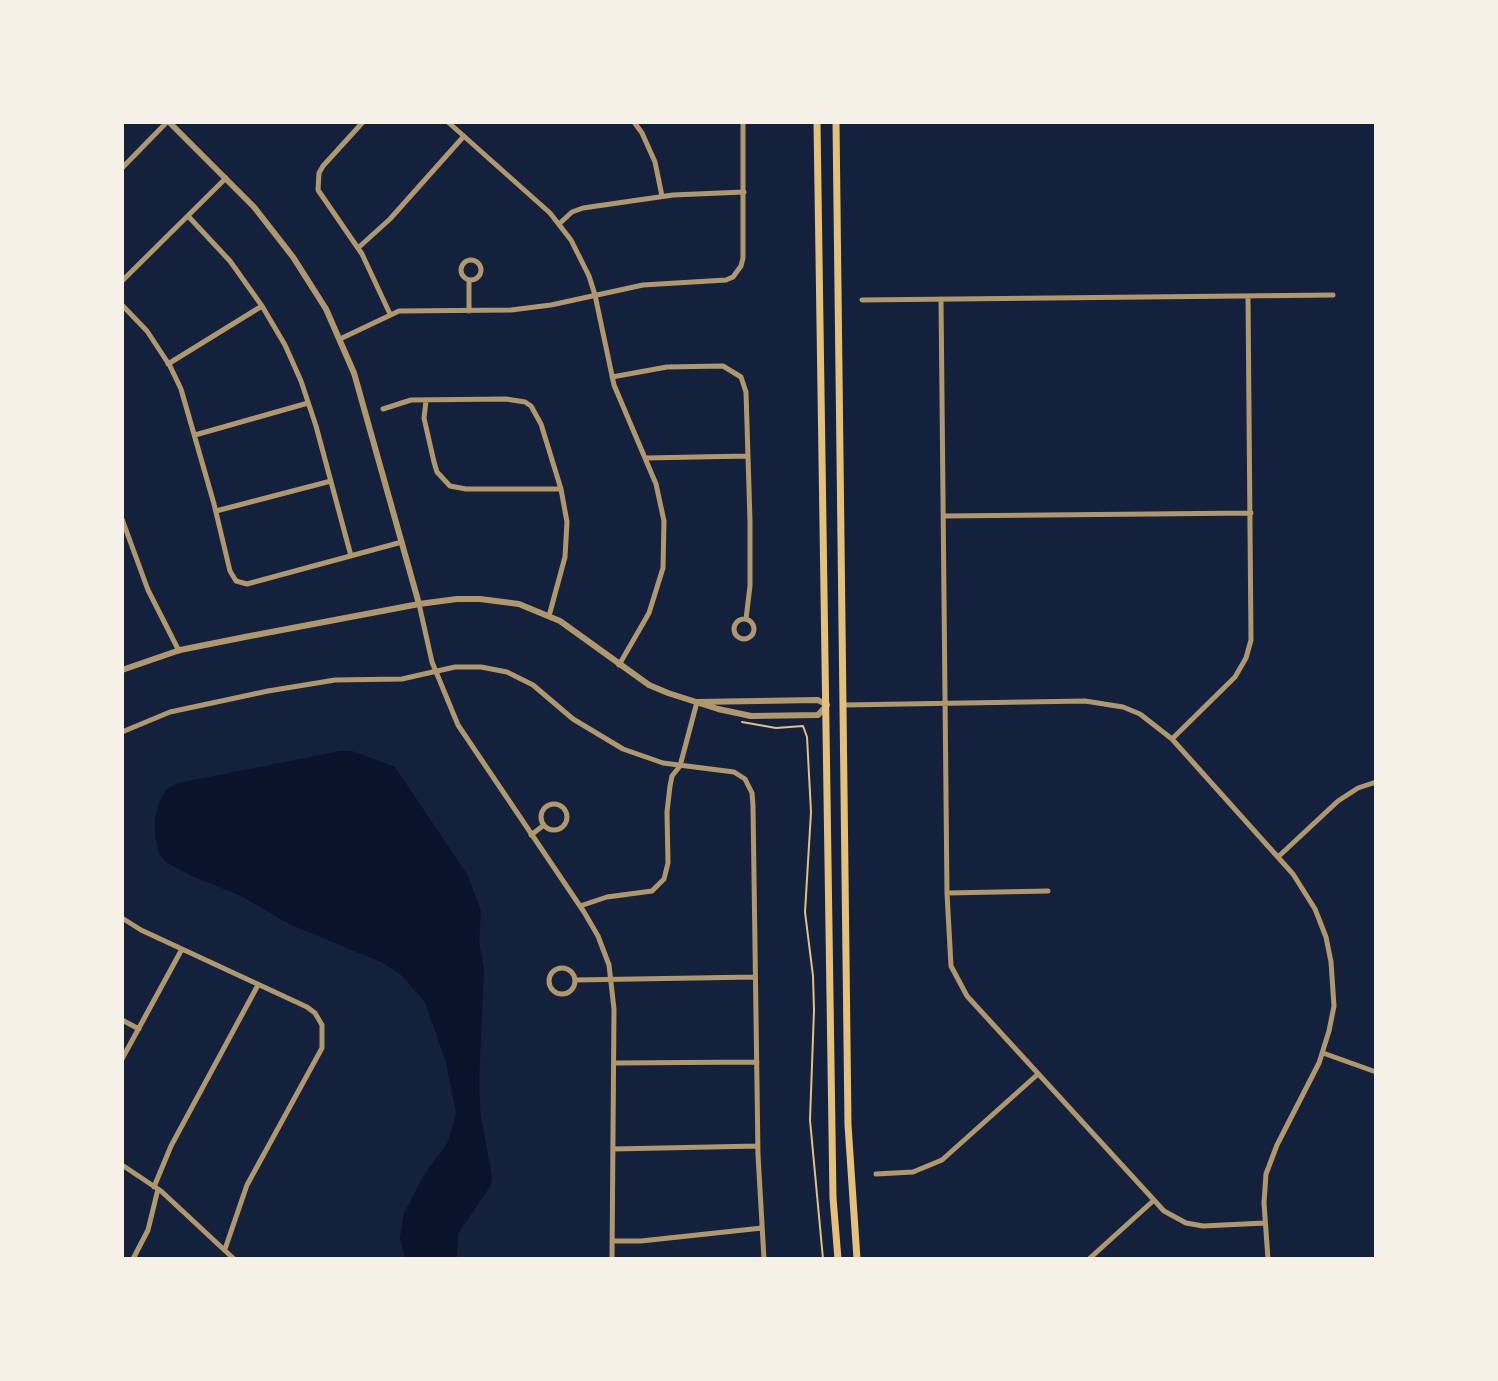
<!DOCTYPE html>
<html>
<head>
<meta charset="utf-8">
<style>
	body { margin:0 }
	#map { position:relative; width:1498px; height:1381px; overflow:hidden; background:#14213d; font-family:Barlow,sans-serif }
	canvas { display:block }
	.frame { position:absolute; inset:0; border:124px solid #f6f1e7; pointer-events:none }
</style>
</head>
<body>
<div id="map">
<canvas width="1498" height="1381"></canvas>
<div class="frame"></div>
</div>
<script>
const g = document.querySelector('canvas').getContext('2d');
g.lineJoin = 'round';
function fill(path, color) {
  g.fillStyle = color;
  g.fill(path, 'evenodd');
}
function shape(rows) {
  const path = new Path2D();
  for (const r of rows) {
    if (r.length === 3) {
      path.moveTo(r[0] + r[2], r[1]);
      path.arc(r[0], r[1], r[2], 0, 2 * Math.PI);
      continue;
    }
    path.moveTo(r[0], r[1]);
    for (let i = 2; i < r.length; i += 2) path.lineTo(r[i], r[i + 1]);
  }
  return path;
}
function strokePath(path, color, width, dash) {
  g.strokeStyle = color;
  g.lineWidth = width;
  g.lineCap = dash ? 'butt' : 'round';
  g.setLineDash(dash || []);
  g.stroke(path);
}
fill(shape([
	[340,751,352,751,395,767,467,874,481,911,479,941,484,969,479,1086,481,1117,492,1176,491,1185,458,1234,457,1259,405,1259,400,1238,404,1213,424,1175,448,1142,456,1113,446,1063,425,1002,400,974,381,962,289,924,241,896,192,876,167,863,160,855,155,838,155,817,160,801,167,789,178,783]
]), '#0b132b');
strokePath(shape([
	[742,722,776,728,803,726,807,737,811,812,805,912,813,976,814,1010,810,1120,823,1259]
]), '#e5c07b', 2);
strokePath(shape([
	[363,122,323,166,319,173,318,190,362,254,390,314],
	[448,122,550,213,571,240,589,276,595,295,614,385,656,484,664,521,663,568,649,613,619,665],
	[634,122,642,133,655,162,662,196],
	[122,168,167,122],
	[188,216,230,261,262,306,285,345,301,381,316,426,351,556],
	[559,224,572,212,583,208,673,195,744,192],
	[358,248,390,219,464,136],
	[471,270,10],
	[469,280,469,311],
	[122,281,226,178],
	[941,299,947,893,951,966,967,996,1164,1211,1186,1223,1203,1226,1265,1223],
	[862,300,1333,295],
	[122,305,147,331,170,366,181,389,214,504,230,571,236,581,247,584,402,542],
	[340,339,399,311,511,310,551,305,643,285,726,280,733,277,741,266,743,258,743,122],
	[168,364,262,306],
	[612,377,667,367,723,366,741,377,746,392,750,521,750,586,746,619],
	[426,401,424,418,434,462,437,472,450,486,466,489,561,489],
	[383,409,411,400,506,399,525,402,531,406,541,424,561,489,567,522,565,557,549,616],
	[195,435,308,403],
	[646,458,748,456],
	[216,511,331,481],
	[944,516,1251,513],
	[122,519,148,590,179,651],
	[419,604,432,662,458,725,584,912,598,936,609,965,614,1009,612,1259],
	[744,629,10],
	[844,705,1085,701,1123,707,1140,714,1172,739,1293,874,1315,909,1326,937,1331,962,1334,1006,1329,1031,1319,1063,1277,1145,1266,1174,1264,1203,1268,1259],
	[122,732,170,712,268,691,335,680,402,679,455,667,481,667,507,672,533,685,573,719,623,749,663,763,734,772,745,779,752,793,753,806,758,1155,764,1259],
	[1172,739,1235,677,1246,658,1251,640,1248,296],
	[554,817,13],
	[531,835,544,825],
	[1278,857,1338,801,1358,788,1376,782],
	[947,893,1048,891],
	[580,906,607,897,652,891,664,879,668,863,667,812,670,786,672,776,680,766,697,702],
	[122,918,141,930,307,1007,315,1013,322,1025,322,1048,247,1185,225,1249],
	[562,981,13],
	[575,980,755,977],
	[122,1020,139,1029],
	[1323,1053,1376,1072],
	[122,1059,182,949],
	[614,1063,757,1062],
	[613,1149,758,1146],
	[122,1165,161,1191,234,1259],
	[876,1174,913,1172,942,1160,1038,1074],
	[154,1187,171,1146,258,985],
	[612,1241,641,1241,762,1228],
	[133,1259,148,1230,158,1189],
	[1089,1259,1153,1201]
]), '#b1986c', 5);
strokePath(shape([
	[169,122,254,207,293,257,326,309,354,373,419,604],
	[122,670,180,650,245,637,419,604,457,599,480,599,519,604,560,621,649,685,668,693,718,709,751,716,818,715,827,705,818,700,697,702]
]), '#b1986c', 6);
strokePath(shape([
	[817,122,833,1198,838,1259],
	[836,122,848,1125,857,1259]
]), '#e5c07b', 7);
</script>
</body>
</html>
